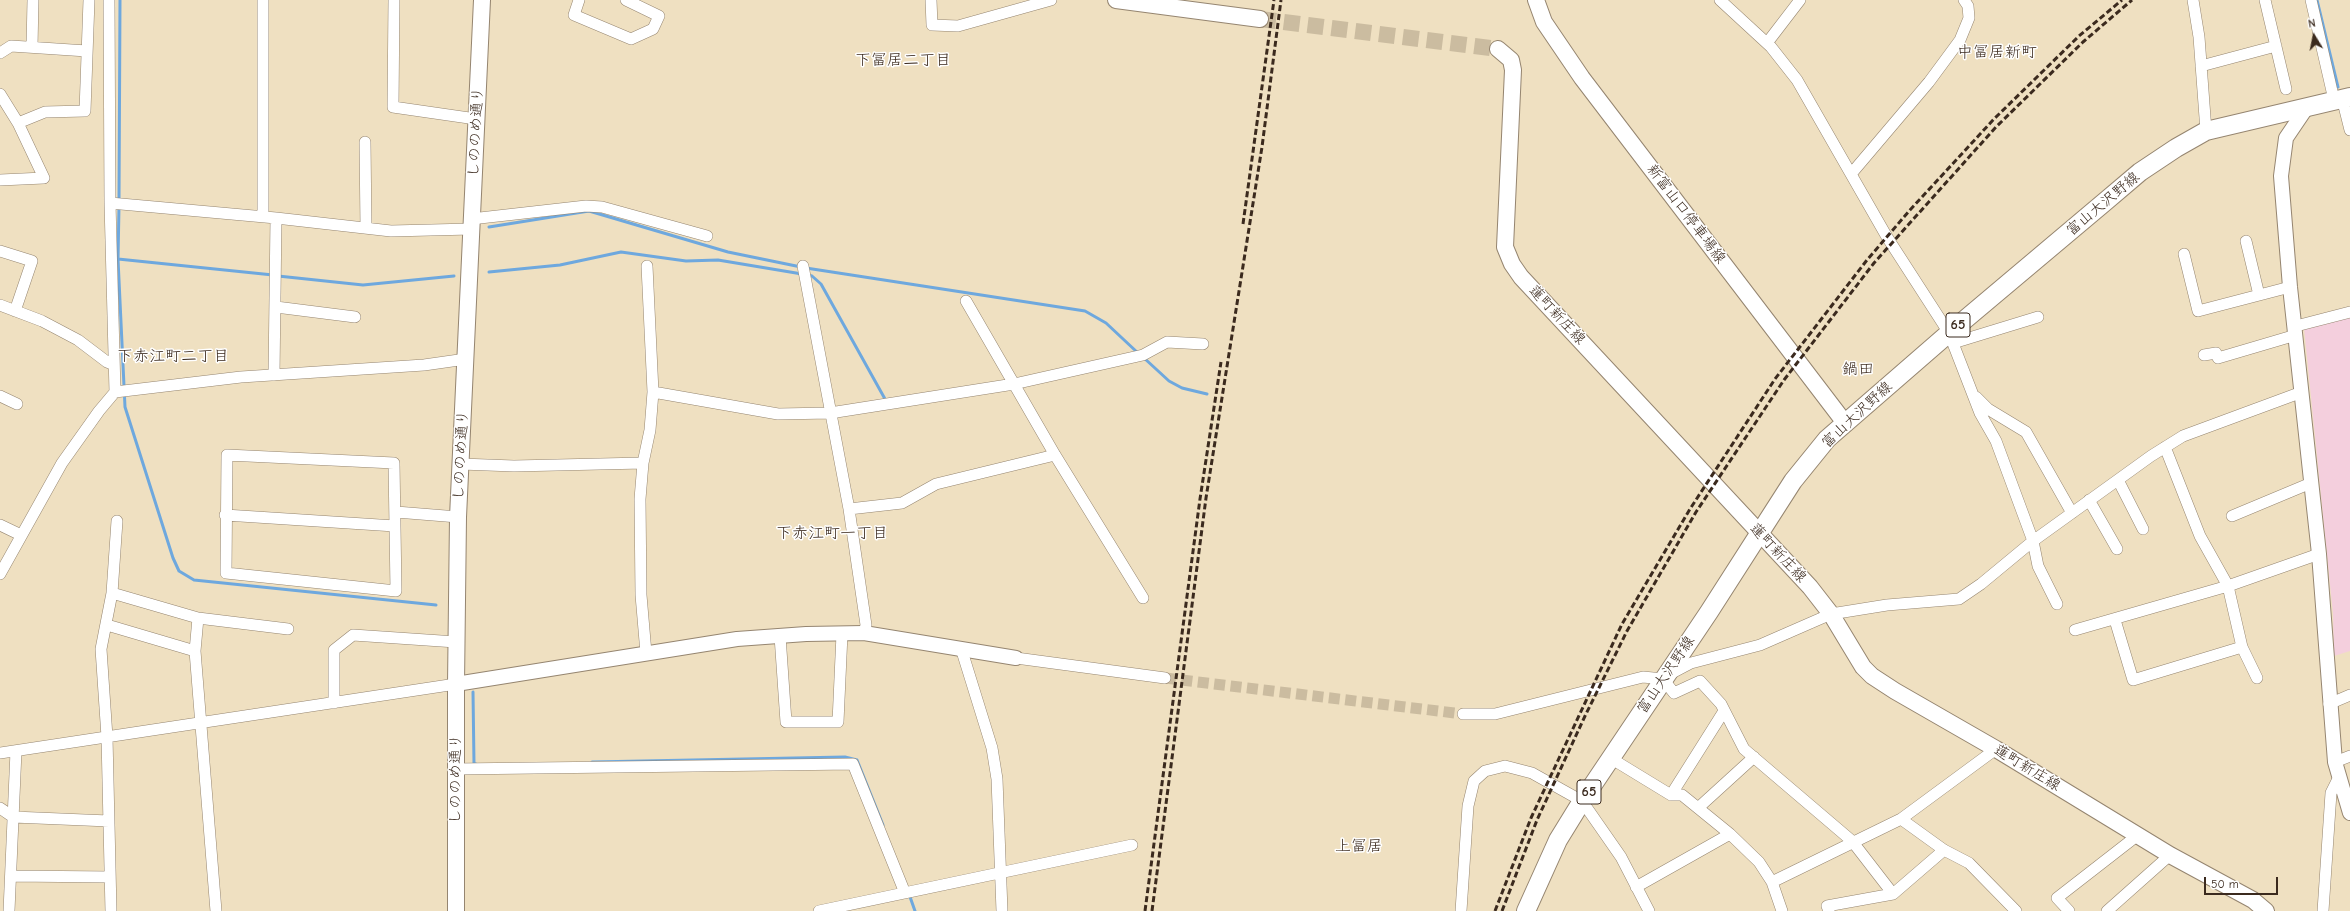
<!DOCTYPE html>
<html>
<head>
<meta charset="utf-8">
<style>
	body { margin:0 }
	#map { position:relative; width:2350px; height:911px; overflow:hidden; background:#efe0c1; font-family:"Comic Neue",sans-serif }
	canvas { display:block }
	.north { position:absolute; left:2294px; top:16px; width:40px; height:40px; -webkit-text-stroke:3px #fff; paint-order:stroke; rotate:350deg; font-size:11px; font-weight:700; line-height:16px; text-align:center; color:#3b2a1e }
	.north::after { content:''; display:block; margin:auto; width:14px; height:18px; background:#3b2a1e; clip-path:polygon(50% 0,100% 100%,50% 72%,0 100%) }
	.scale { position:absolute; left:2204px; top:877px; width:74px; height:18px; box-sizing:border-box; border:2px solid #3b2a1e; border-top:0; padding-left:5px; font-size:12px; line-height:14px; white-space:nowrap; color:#3b2a1e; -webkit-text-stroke:3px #fff; paint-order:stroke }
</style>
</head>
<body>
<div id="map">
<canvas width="2350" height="911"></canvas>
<div class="north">N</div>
<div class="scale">50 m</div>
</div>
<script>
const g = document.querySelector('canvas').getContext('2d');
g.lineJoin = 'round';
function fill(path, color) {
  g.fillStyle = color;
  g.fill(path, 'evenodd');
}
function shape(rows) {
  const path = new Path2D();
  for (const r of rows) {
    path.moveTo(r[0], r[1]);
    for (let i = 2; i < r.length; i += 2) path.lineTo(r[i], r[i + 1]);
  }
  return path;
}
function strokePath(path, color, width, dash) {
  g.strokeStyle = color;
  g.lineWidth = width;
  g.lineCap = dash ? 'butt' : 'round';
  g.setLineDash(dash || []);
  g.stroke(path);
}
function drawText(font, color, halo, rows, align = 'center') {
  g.font = font + ' "Comic Neue","Klee One",sans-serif';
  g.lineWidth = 3;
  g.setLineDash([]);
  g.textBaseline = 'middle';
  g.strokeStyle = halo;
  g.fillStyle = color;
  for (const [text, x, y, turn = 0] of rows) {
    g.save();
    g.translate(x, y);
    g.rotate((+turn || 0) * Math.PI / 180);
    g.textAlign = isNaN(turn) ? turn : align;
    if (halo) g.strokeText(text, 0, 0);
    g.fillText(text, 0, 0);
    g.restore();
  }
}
fill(shape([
	[2350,316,2350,651,2334,656,2333,614,2304,328]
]), '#f4cfdd');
strokePath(shape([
	[2317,0,2338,87],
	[119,201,120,0],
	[119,206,118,259,125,407,173,558,179,571,194,580,436,605],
	[489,227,589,211,728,252,801,267],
	[118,259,273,275],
	[806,268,1085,311,1106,323,1138,353],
	[489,272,560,265,621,252,686,261,718,260,802,274],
	[808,275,812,276,821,284,885,399],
	[278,276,363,285,454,276],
	[1144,358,1169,381,1182,388,1207,394],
	[473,692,474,764,476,764],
	[592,762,845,757,857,760,883,825],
	[909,894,915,911]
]), '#6ea8de', 3);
strokePath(shape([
	[1165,678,1463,714]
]), '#cbbca0', 11, [11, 5.5]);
strokePath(shape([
	[1260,19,1498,49]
]), '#cbbca0', 16, [16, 8]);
const minor = shape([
	[109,0,110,203,115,392],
	[263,0,263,216],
	[394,0,393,107,476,119],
	[579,0,574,15,631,39,653,29,659,16,626,0],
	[931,0,932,25,958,26,1051,0],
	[1720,0,1771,47,1797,80,1887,237,1949,333,1980,413,1996,441,2033,541,2038,566,2057,604],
	[2193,0,2199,37,2206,131],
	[2265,0,2286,89],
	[2311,0,2334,100],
	[1767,43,1800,0],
	[32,47,33,0],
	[0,53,11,46,87,51],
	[2201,66,2276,46],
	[0,94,18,123,44,178,0,180],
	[2342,98,2350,130],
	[18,123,45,112,85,111,89,0],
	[365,142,366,228],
	[1851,174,1929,82,1960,40,1969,18,1968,6,1964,0],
	[110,203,276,218,391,231,471,229],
	[471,219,586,206,602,207,707,236],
	[2246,241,2259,295],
	[0,251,32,261,15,311],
	[2184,254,2198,311,2290,287],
	[647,266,653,392],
	[803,266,849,509,866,625,864,633],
	[966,301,1055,455,1143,598],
	[0,305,42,321,78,340,107,362,114,365],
	[276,307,355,317],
	[2296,326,2350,312],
	[1953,343,2038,317],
	[2204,355,2216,353,2218,358,2296,335],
	[274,375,276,218],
	[0,396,17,404],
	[1976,397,1988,409,2026,432,2072,513],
	[227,455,394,463,396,591,226,573,227,455],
	[461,464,514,466,643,463],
	[2118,480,2143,529],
	[2089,500,2117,549],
	[849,509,902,503,936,484,1055,455],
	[396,512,458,517],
	[225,515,395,526],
	[2232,516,2311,483],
	[0,525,21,535],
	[0,574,62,463,99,411,115,392,241,377,424,365,466,359],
	[112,593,198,618,288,629],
	[198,618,195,651,216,911],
	[2115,620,2133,680,2242,647,2228,586,2200,536,2165,447],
	[107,625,195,651],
	[2075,630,2228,586,2319,554],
	[780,636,786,722,838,722,842,634],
	[2242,647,2257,678],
	[961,648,992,748,997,779,1002,911],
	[646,653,641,595,640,499,643,463,650,430,653,392,778,414,830,413,1014,384,1143,355,1167,342,1203,344],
	[1016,658,1165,678],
	[1672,673,1691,663,1760,645,1831,614,1887,605,1959,599,1981,584,2033,541,2151,456,2183,436,2302,392],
	[334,703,334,650,353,635,456,642],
	[2329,704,2350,695],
	[1463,714,1495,714,1643,677,1663,679,1674,693,1700,681,1721,704,1744,749,1852,841,1893,894],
	[0,753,456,684],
	[1612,759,1671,795,1682,795,1730,834,1759,862,1772,882,1782,911],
	[2335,762,2350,756],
	[456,769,853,764,905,893],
	[1671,795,1724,711],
	[0,808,13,817,109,821],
	[1698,808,1754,757],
	[1901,819,1944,850,1969,863,2016,911],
	[11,876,110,877],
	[1772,882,1901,819,1996,749],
	[1636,887,1730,834],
	[9,911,16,751],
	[111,911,107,737,101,649,112,593,117,521],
	[819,911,1132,845],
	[1461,911,1468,806,1474,781,1485,771,1505,766,1532,773,1582,801,1621,857,1649,911],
	[1829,911,1827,906,1893,894,1944,850],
	[2069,911,2057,898,2138,835],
	[2107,911,2170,855],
	[2323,911,2331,793,2339,777]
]);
const tertiary = shape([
	[2307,107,2286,138,2281,176,2290,287,2319,554,2335,762,2350,813],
	[456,684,737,639,806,634,864,633,1016,658]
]);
const secondary = shape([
	[1116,0,1260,19],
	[1536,0,1544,22,1582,78,1845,423],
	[1498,49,1511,60,1513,70,1505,247,1512,264,1521,277,1810,587,1831,614,1863,667,1872,676,1895,691,1996,749,2170,855,2253,900,2266,911],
	[456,911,456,684,458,517,482,0]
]);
const primary = shape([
	[1526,911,1558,840,1582,801,1709,612,1793,481,1827,439,1949,333,2107,200,2140,172,2176,148,2206,131,2350,97]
]);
strokePath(minor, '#958570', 12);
strokePath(tertiary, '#958570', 16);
strokePath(secondary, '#958570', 18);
strokePath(primary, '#958570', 20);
strokePath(minor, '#fff', 11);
strokePath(tertiary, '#fff', 14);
strokePath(secondary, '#fff', 16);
strokePath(primary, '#fff', 18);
strokePath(shape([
	[1243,224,1274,0],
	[1145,911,1200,499,1221,362],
	[1152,911,1206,498,1262,147,1281,0],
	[1495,911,1531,818,1622,624,1690,509,1775,379,1867,260,1910,210,1994,119,2079,36,2122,0],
	[1502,911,1537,820,1585,716,1627,631,1696,512,1784,380,1874,263,1996,127,2083,42,2132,0]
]), '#3b2a1e', 3, [6, 3]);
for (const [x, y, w] of [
	[1958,325,24],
	[1589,792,24]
]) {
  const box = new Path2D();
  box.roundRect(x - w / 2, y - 12, w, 24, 3);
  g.fillStyle = '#fff';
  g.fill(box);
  strokePath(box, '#3b2a1e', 1);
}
drawText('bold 14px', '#3b2a1e', null, [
	["65",1958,325],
	["65",1589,792]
]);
drawText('15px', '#3b2a1e', '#fff', [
	["しののめ通り",476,132,-87],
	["富山大沢野線",2103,204,-40],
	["新富山口停車場線",1686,214,53],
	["蓮町新庄線",1557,315,47],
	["富山大沢野線",1857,415,-43],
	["しののめ通り",461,455,-87],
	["蓮町新庄線",1778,553,47],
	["富山大沢野線",1666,675,-56],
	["蓮町新庄線",2027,768,31],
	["しののめ通り",456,779,-90]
]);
drawText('16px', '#3b2a1e', '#fff', [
	["中冨居新町",1997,52],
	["下冨居二丁目",903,60],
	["下赤江町二丁目",173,356],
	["鍋田",1858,369],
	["下赤江町一丁目",832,533],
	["上冨居",1359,846]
]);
</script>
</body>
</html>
